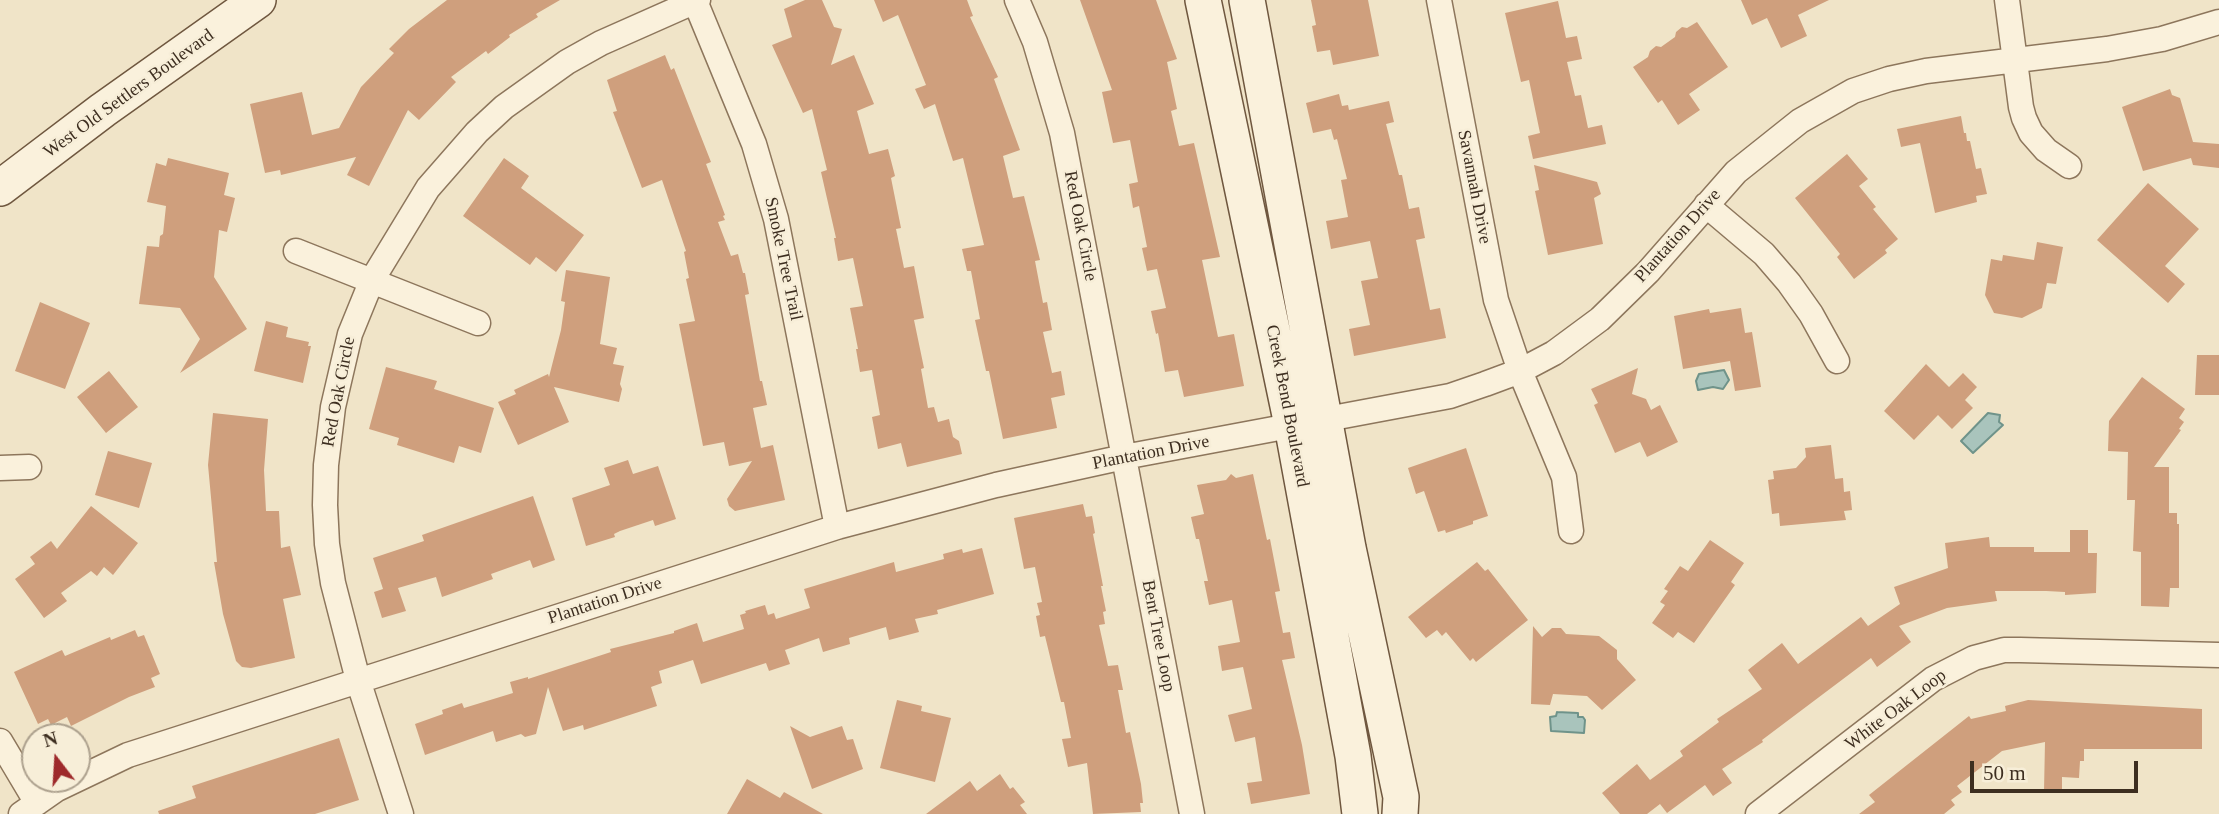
<!DOCTYPE html>
<html>
<head>
<meta charset="utf-8">
<style>
	body { margin:0 }
	#map { position:relative; width:2219px; height:814px; overflow:hidden; background:#f0e4c8; font-family:"Times New Roman",serif }
	canvas { display:block }
	.north { position:absolute; left:21px; top:723px; width:70px; height:70px; box-sizing:border-box; background:#f7eed8; border:2px solid #ada18e; border-radius:50%; rotate:343deg; font-size:19px; font-weight:700; line-height:28px; text-align:center; color:#3d2e20 }
	.north::after { content:''; display:block; margin:auto; width:24px; height:32px; background:#9e2a2b; clip-path:polygon(50% 0,100% 100%,50% 72%,0 100%) }
	.scale { position:absolute; left:1970px; top:761px; width:168px; height:32px; box-sizing:border-box; border:4px solid #3d2e20; border-top:0; padding-left:9px; font-size:21px; line-height:24px; white-space:nowrap; color:#3d2e20; -webkit-text-stroke:5px #f7eed8; paint-order:stroke }
</style>
</head>
<body>
<div id="map">
<canvas width="2219" height="814"></canvas>
<div class="north">N</div>
<div class="scale">50 m</div>
</div>
<script>
const g = document.querySelector('canvas').getContext('2d');
g.lineJoin = 'round';
function fill(path, color) {
  g.fillStyle = color;
  g.fill(path, 'evenodd');
}
function shape(rows) {
  const path = new Path2D();
  for (const r of rows) {
    path.moveTo(r[0], r[1]);
    for (let i = 2; i < r.length; i += 2) path.lineTo(r[i], r[i + 1]);
  }
  return path;
}
function strokePath(path, color, width, dash) {
  g.strokeStyle = color;
  g.lineWidth = width;
  g.lineCap = dash ? 'butt' : 'round';
  g.setLineDash(dash || []);
  g.stroke(path);
}
function drawText(font, color, halo, rows, align = 'center') {
  g.font = font + ' "Times New Roman",serif';
  g.lineWidth = 5;
  g.setLineDash([]);
  g.textBaseline = 'middle';
  g.strokeStyle = halo;
  g.fillStyle = color;
  for (const [text, x, y, turn = 0] of rows) {
    g.save();
    g.translate(x, y);
    g.rotate((+turn || 0) * Math.PI / 180);
    g.textAlign = isNaN(turn) ? turn : align;
    if (halo) g.strokeText(text, 0, 0);
    g.fillText(text, 0, 0);
    g.restore();
  }
}
const water = shape([
	[1724,370,1729,380,1723,389,1713,387,1698,390,1696,381,1699,374,1724,370],
	[1988,413,2000,415,1999,422,2003,425,1973,453,1961,441,1988,413],
	[1557,712,1578,713,1578,717,1583,717,1585,720,1584,733,1551,731,1550,717,1556,716,1557,712]
]);
fill(water, '#a9c4bc');
strokePath(water, '#6f938a', 2);
fill(shape([
	[447,0,560,0,536,14,538,17,509,35,510,37,488,54,486,51,451,77,456,82,419,120,408,110,369,186,347,175,356,157,281,175,280,170,265,173,250,104,302,92,312,135,339,128,361,87,394,53,389,49,409,29],
	[805,0,822,0,834,27,842,29,831,65,854,55,874,104,857,111,869,154,888,149,895,176,891,178,901,228,896,229,904,268,914,266,924,318,914,320,924,368,921,369,928,408,934,407,938,422,949,419,953,437,959,441,962,454,907,467,901,443,878,449,872,417,880,415,872,370,860,372,856,349,858,349,850,308,863,306,853,258,838,261,834,238,836,238,821,172,827,170,812,109,803,113,772,45,792,37,784,9],
	[874,0,967,0,973,16,970,17,998,77,994,79,1020,150,1003,156,1013,198,1024,196,1040,260,1035,261,1043,303,1047,302,1052,330,1043,332,1052,373,1061,371,1065,395,1051,398,1057,428,1003,439,989,371,986,371,975,320,980,319,971,271,967,271,962,249,984,245,963,158,953,161,935,104,924,109,915,89,926,85,898,15,883,22],
	[1080,0,1156,0,1177,59,1167,62,1177,109,1171,111,1179,146,1194,143,1220,257,1202,260,1218,337,1234,334,1244,386,1184,397,1178,370,1165,372,1158,333,1156,334,1151,311,1166,308,1157,269,1147,271,1142,248,1147,247,1139,206,1133,208,1129,184,1138,182,1130,140,1113,143,1102,92,1112,90],
	[1311,0,1368,0,1379,56,1333,65,1330,50,1317,52,1312,26,1316,25],
	[1741,0,1829,0,1798,15,1807,36,1781,48,1767,18,1752,25],
	[1558,1,1566,38,1577,36,1582,59,1567,62,1575,96,1581,95,1588,128,1602,125,1606,144,1533,159,1528,136,1540,133,1529,80,1521,82,1505,13],
	[1697,22,1728,67,1689,94,1700,110,1678,125,1662,100,1658,103,1633,67,1648,57,1650,51,1656,46,1661,47,1675,37,1676,32,1682,27,1687,28],
	[665,55,671,70,674,68,711,162,706,164,725,215,723,216,725,220,718,222,731,256,738,254,743,273,745,273,749,294,745,295,760,381,762,381,767,405,753,408,761,448,773,445,785,500,735,511,729,506,727,499,752,461,729,466,724,442,703,446,679,324,695,321,686,279,689,278,684,252,686,251,662,180,642,188,613,112,617,111,607,80],
	[2170,89,2172,95,2180,98,2193,142,2219,144,2219,168,2193,165,2191,158,2143,171,2122,107],
	[1339,94,1342,106,1348,105,1349,110,1389,101,1394,122,1386,124,1399,175,1402,175,1409,209,1419,207,1425,238,1416,240,1430,310,1440,308,1446,338,1354,356,1349,329,1370,325,1361,281,1378,278,1370,241,1331,249,1326,221,1348,217,1341,180,1347,179,1337,139,1334,140,1331,129,1313,133,1306,103],
	[1961,116,1964,133,1966,133,1967,141,1970,141,1976,169,1981,168,1987,194,1976,196,1977,202,1935,213,1920,143,1901,147,1897,129],
	[1847,154,1868,179,1859,186,1876,207,1873,209,1898,239,1885,250,1887,253,1854,279,1837,257,1840,254,1795,198],
	[168,158,229,173,224,195,235,198,227,232,219,230,214,277,247,329,180,373,200,339,180,308,139,304,147,246,159,247,160,236,163,234,166,206,147,202,156,163,166,166],
	[504,158,529,176,521,188,584,235,556,272,536,257,530,265,463,216],
	[1534,165,1597,182,1601,194,1594,198,1603,244,1548,255,1535,191,1539,190],
	[2148,183,2199,229,2165,266,2185,284,2168,303,2097,240],
	[2037,242,2063,247,2056,284,2047,283,2042,308,2022,318,1994,313,1985,295,1991,259,2002,261,2003,255,2034,260],
	[566,270,610,277,600,344,617,348,613,364,624,366,620,384,622,389,619,402,554,387,569,422,518,445,498,402,516,394,514,390,548,374,549,377,561,330,565,302,561,301],
	[40,302,90,323,65,389,15,371],
	[1741,308,1745,333,1752,332,1761,387,1735,391,1730,361,1683,369,1674,316,1709,309,1710,313],
	[266,321,288,327,286,337,309,342,308,346,311,346,303,383,254,371],
	[2197,355,2219,355,2219,395,2195,395],
	[1926,364,1949,387,1963,373,1977,387,1965,400,1973,408,1952,429,1938,415,1914,440,1884,411],
	[386,367,437,381,434,389,494,408,481,453,459,446,454,463,397,445,399,438,369,429],
	[1638,368,1632,394,1646,399,1651,410,1660,405,1678,442,1647,457,1640,442,1615,453,1594,405,1598,403,1591,389],
	[109,371,138,407,106,433,77,397],
	[2142,377,2185,409,2179,418,2184,422,2179,429,2181,430,2154,467,2169,467,2169,513,2177,513,2177,524,2179,524,2179,588,2170,588,2169,607,2141,606,2141,552,2133,551,2135,500,2127,500,2128,452,2108,451,2109,421],
	[213,413,268,419,264,470,266,511,279,511,281,548,290,546,301,595,283,599,295,658,251,668,242,667,236,661,223,614,214,562,217,562,208,465],
	[1831,445,1835,479,1843,478,1844,492,1850,491,1852,510,1844,511,1846,520,1780,526,1779,513,1772,514,1768,480,1774,479,1773,471,1796,468,1806,457,1805,448],
	[1466,448,1488,516,1473,521,1473,524,1446,533,1445,530,1438,532,1424,491,1416,494,1408,468],
	[108,451,152,463,139,508,95,495],
	[628,460,633,474,658,466,676,519,655,526,653,520,620,531,614,534,615,537,586,546,572,498,610,485,604,468],
	[1231,474,1236,478,1253,474,1267,540,1270,539,1280,591,1275,592,1283,633,1290,632,1295,658,1282,660,1302,745,1310,794,1251,804,1247,783,1262,781,1255,737,1235,742,1228,715,1252,709,1243,667,1222,671,1218,646,1240,642,1232,600,1209,605,1204,581,1208,581,1199,539,1196,539,1191,517,1204,514,1197,485,1226,480],
	[533,496,555,560,533,568,530,560,491,574,493,579,442,597,436,577,398,588,406,611,382,618,374,592,383,589,373,558,424,541,422,535],
	[1083,504,1086,517,1092,516,1095,533,1093,534,1103,586,1101,586,1106,611,1103,612,1105,624,1099,625,1108,666,1118,665,1123,690,1118,690,1126,733,1130,732,1141,784,1143,803,1140,803,1141,812,1093,814,1087,763,1068,767,1062,739,1071,738,1064,702,1061,702,1045,636,1040,637,1036,616,1040,615,1037,603,1042,602,1035,567,1024,569,1014,518],
	[91,506,138,543,113,575,104,567,97,576,91,571,61,593,67,601,44,618,15,579,35,564,30,557,51,541,57,549],
	[2070,530,2088,530,2088,553,2097,553,2096,593,2065,595,2065,592,2046,591,1995,591,1997,601,1947,608,1899,626,1911,642,1877,667,1871,658,1762,740,1763,742,1722,769,1732,783,1713,796,1705,785,1667,813,1660,804,1647,814,1620,814,1602,793,1637,764,1650,780,1683,756,1680,751,1719,722,1717,719,1762,689,1748,670,1782,643,1798,664,1861,617,1868,626,1900,604,1894,587,1948,568,1945,543,1989,537,1990,547,2034,547,2034,552,2070,552],
	[1710,540,1744,563,1731,582,1735,585,1694,643,1678,632,1673,638,1652,623,1665,605,1660,602,1668,591,1664,589,1680,566,1688,571],
	[982,548,994,594,937,610,938,614,915,619,919,632,889,640,886,627,849,638,850,644,823,652,819,638,785,650,790,664,769,671,766,663,701,684,693,660,659,671,662,683,651,687,657,706,584,730,583,725,563,731,548,687,536,734,525,737,521,734,496,742,493,731,425,755,415,724,443,714,442,710,462,703,464,708,513,693,510,682,528,677,528,679,611,652,610,649,674,633,674,631,697,623,703,642,744,629,740,615,746,613,745,611,765,605,768,615,774,613,776,619,810,608,804,589,894,562,896,572,944,559,943,554,962,549,963,553],
	[1477,562,1485,571,1488,569,1528,620,1476,662,1473,658,1470,661,1446,632,1442,636,1437,630,1426,638,1408,617],
	[1533,626,1542,637,1552,628,1561,628,1566,634,1599,636,1617,650,1617,659,1636,680,1602,710,1587,696,1553,694,1550,705,1531,704],
	[135,630,138,637,144,635,160,674,151,678,155,687,129,697,71,726,67,717,51,725,48,719,38,724,14,672,62,650,65,656,110,637,111,640],
	[897,700,922,706,921,711,951,718,935,782,880,768],
	[2028,700,2202,709,2202,749,2084,749,2084,761,2080,761,2079,778,2062,777,2062,791,2044,791,2045,742,2002,751,1957,786,1962,792,1951,800,1955,805,1944,814,1859,814,1875,802,1869,795,1969,716,1971,719,2006,711,2005,706],
	[790,726,810,737,842,726,847,740,853,739,863,769,812,789],
	[339,738,359,800,315,814,159,814,158,811,196,798,192,786],
	[1000,774,1010,789,1013,787,1025,802,1020,805,1027,814,926,814,970,781,977,791],
	[747,779,780,798,784,792,823,814,727,814]
]), '#cf9f7d');
const street = shape([
	[1017,0,1035,42,1062,133,1192,814],
	[1439,0,1496,300,1520,371,1564,477,1571,531],
	[2007,0,2021,107,2024,118,2031,133,2046,150,2069,166],
	[695,1,754,144,776,219,837,527],
	[1706,205,1764,254,1789,283,1811,314,1837,361],
	[296,251,478,323],
	[0,468,29,467],
	[0,741,37,803],
	[21,814,57,789,128,755,837,527,996,485,1124,457,1450,396,1485,384,1520,371,1554,353,1600,319,1648,272,1736,172,1800,121,1853,91,1889,79,1926,71,2107,49,2162,39,2219,22],
	[401,814,358,680,333,583,327,544,325,505,326,465,333,407,350,334,372,280,428,188,477,132,504,107,567,62,601,43,698,0],
	[1758,814,1933,679,1974,658,2004,650,2020,650,2219,655]
]);
const secondary = shape([
	[1203,0,1292,425,1353,756,1360,814],
	[1247,0,1348,548,1401,797,1400,814],
	[0,188,103,110,258,0]
]);
strokePath(street, '#8d765c', 27);
strokePath(secondary, '#6f573f', 38);
strokePath(street, '#faf1dc', 24);
strokePath(secondary, '#faf1dc', 35);
drawText('18px', '#3d2e20', '#f7eed8', [
	["West Old Settlers Boulevard",129,94,-36],
	["Savannah Drive",1474,187,79],
	["Red Oak Circle",1080,226,79],
	["Plantation Drive",1678,236,-48],
	["Smoke Tree Trail",783,259,78],
	["Red Oak Circle",339,392,-79],
	["Creek Bend Boulevard",1287,406,79],
	["Plantation Drive",1151,453,-11],
	["Plantation Drive",605,601,-18],
	["Bent Tree Loop",1158,636,79],
	["White Oak Loop",1896,710,-37]
]);
</script>
</body>
</html>
